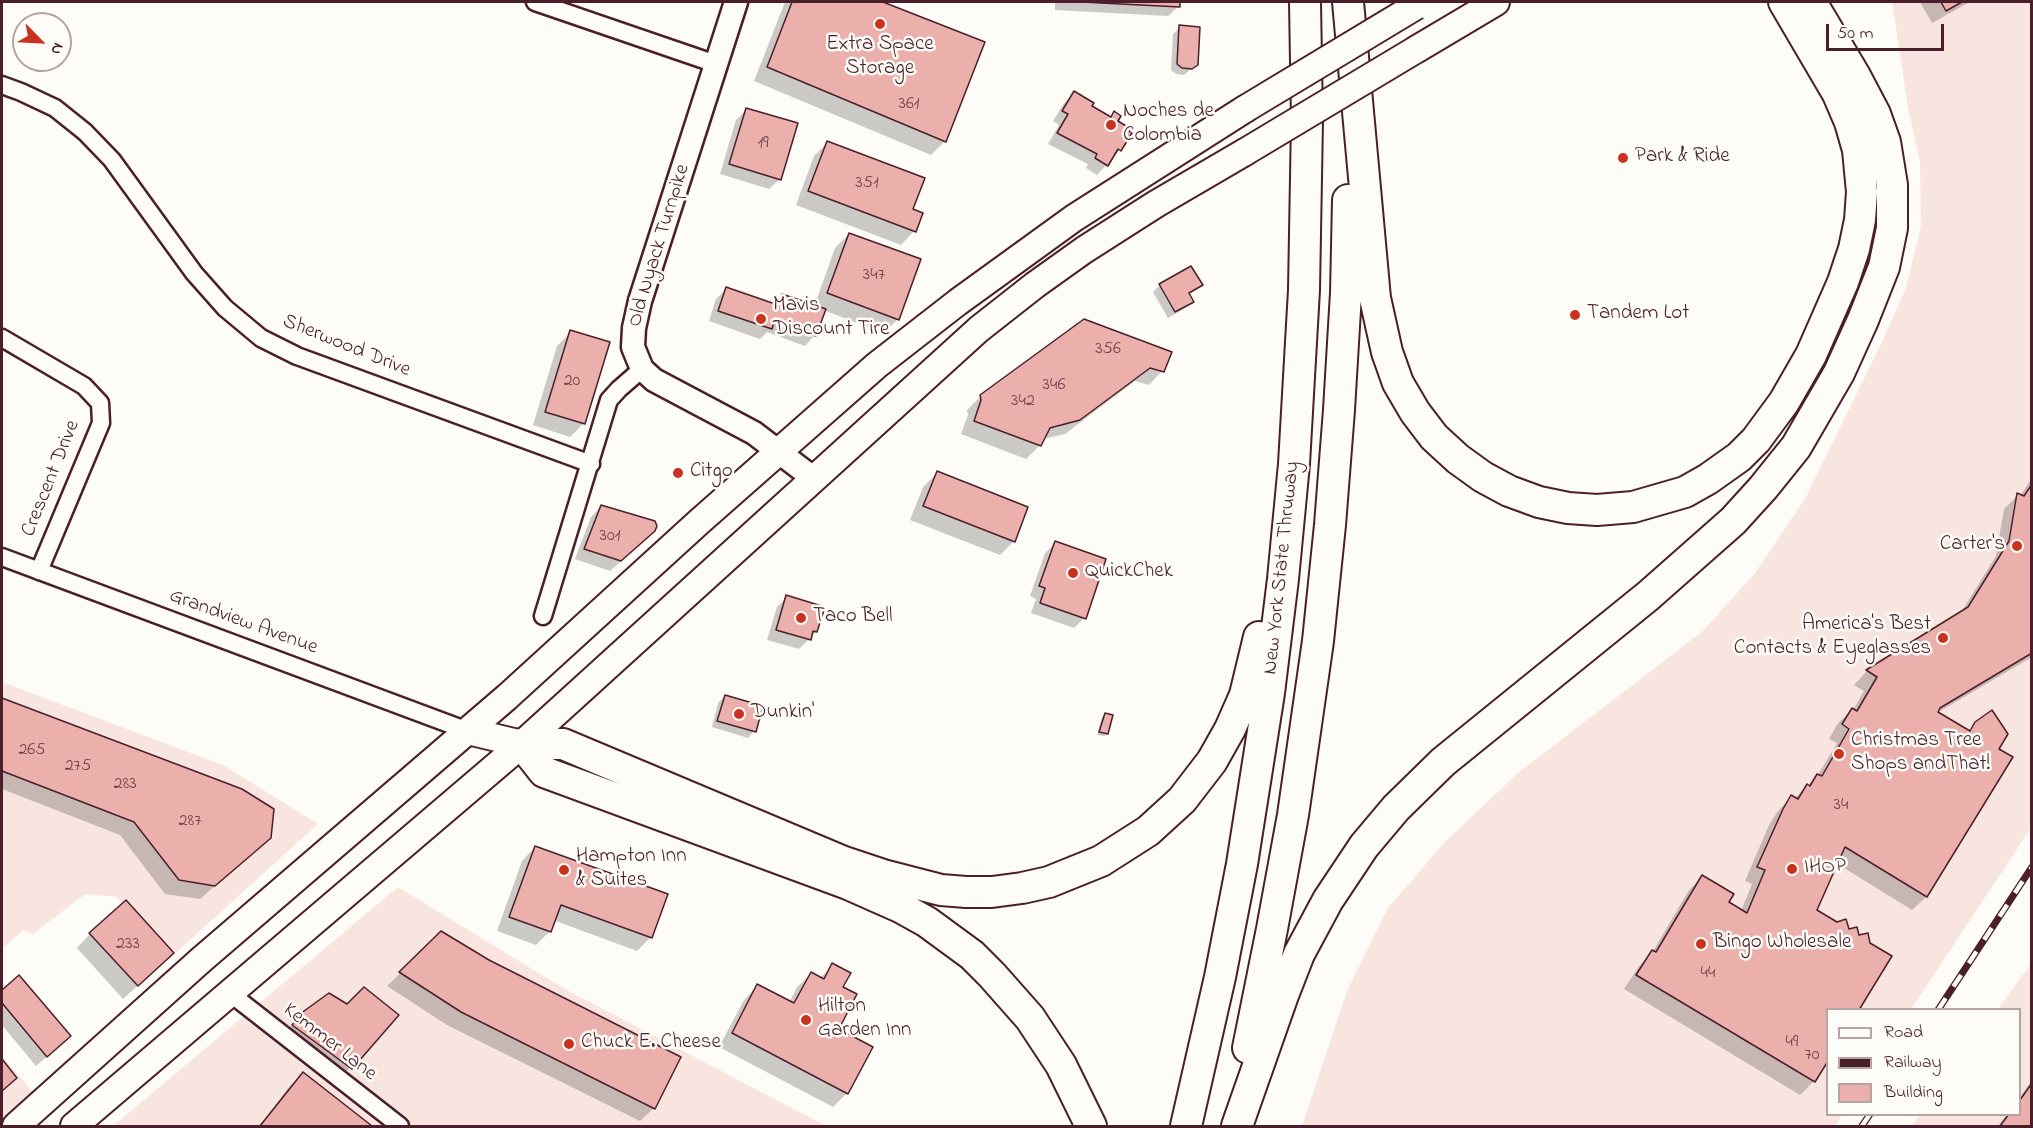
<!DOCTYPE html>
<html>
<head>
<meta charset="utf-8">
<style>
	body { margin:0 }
	#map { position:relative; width:2033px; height:1128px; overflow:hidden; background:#fdfcf7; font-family:"Indie Flower",sans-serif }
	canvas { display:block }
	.frame { position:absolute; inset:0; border:3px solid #4a1f2b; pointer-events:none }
	.legend { position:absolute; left:1826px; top:1008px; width:195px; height:108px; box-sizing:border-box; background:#fdfcf7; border:2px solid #b5a4a5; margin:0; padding:8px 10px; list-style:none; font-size:18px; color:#4a1f2b }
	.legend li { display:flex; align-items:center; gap:12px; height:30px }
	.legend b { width:30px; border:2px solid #b5a4a5 }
	.north { position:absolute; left:12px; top:12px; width:60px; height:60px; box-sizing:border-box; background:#fdfcf7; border:2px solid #b5a4a5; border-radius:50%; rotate:114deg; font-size:16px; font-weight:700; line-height:24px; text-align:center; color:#4a1f2b }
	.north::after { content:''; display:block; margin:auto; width:21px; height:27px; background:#c8321e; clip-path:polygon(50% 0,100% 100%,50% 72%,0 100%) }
	.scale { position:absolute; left:1826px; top:24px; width:118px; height:27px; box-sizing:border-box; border:3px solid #4a1f2b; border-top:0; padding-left:8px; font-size:18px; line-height:21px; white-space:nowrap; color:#4a1f2b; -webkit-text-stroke:4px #fdfcf7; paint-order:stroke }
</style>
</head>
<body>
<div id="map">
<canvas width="2033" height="1128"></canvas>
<div class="frame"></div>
<ul class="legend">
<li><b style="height:8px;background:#fdfcf7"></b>Road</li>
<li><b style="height:8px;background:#4a1f2b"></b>Railway</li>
<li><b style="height:16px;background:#ebb0ab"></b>Building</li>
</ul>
<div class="north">N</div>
<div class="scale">50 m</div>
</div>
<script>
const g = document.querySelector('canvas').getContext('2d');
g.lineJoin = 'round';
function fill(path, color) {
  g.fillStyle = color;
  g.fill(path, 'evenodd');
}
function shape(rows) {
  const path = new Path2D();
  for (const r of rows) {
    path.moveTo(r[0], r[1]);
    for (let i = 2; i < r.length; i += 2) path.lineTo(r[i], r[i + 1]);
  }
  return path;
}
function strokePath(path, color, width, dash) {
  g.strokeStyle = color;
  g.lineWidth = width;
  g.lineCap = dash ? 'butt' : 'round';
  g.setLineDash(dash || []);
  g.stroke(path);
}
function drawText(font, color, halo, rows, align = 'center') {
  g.font = font + ' "Indie Flower",sans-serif';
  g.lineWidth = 5;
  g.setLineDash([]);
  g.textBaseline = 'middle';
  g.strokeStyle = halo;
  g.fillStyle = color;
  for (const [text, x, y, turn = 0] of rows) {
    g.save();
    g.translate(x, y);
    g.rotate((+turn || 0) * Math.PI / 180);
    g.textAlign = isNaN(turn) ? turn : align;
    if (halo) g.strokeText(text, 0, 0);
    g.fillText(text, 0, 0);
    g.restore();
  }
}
fill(shape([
	[1892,2,2031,2,2031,828,1911,1009,1828,1010,1828,1114,1842,1115,1835,1126,1302,1126,1347,991,1388,908,1445,842,1518,773,1703,631,1755,573,1806,497,1880,346,1906,288,1921,226,1920,162,1908,108],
	[2,682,223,765,318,824,169,959,117,897,85,894,33,934,24,930,2,949],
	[398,887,563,988,826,1126,113,1126],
	[2031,964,2031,1126,1911,1126,1920,1115,2020,1114,2020,1010,1998,1009],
	[2,1056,37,1097,3,1126,2,1126]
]), '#f8e5e0');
fill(shape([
	[785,2,879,2,983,43,945,141,931,155,754,81],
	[1055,2,1179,2,1179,6,1168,16,1055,10],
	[1920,2,1970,2,1932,23],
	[1180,27,1196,64,1184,75,1176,74,1171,70,1173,34],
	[1074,93,1090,106,1109,118,1114,113,1120,150,1097,175,1086,168,1088,164,1048,144,1059,125,1053,121,1064,103],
	[746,110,780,179,769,189,720,174,736,120],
	[828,142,911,210,914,231,901,245,796,205,814,156],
	[849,234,898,319,884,333,823,310,815,335,805,346,767,332,760,339,709,321,716,299,726,289,773,305,782,296,814,307,835,248],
	[1201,284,1188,295,1192,302,1185,308,1168,318,1153,292,1160,285],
	[1084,321,1162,371,1149,385,1135,381,1065,434,1043,439,1040,445,1026,459,961,434,968,415,967,410,981,396],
	[571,332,584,423,570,437,533,425,557,346],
	[937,473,1027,508,1013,542,1000,555,910,520,923,487],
	[2032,478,2032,657,1937,713,1968,732,1976,723,1997,749,2011,758,1926,897,1912,910,1836,863,1815,911,1848,931,1828,1010,1828,1058,1814,1081,1800,1095,1624,989,1639,966,1652,953,1689,890,1702,877,1727,903,1741,911,1752,884,1745,881,1769,825,1778,811,1791,797,1794,799,1818,775,1837,743,1829,739,1838,723,1853,710,1864,691,1854,685,1867,671,1960,614,1996,556,2004,509,2018,495,2020,496],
	[601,506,643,541,610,571,575,559,591,517],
	[1055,543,1084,618,1074,628,1031,613,1036,599,1030,596,1045,553],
	[787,597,816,632,799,649,767,640,777,607],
	[725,696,754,731,748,738,712,727,718,703],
	[2,700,241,790,270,838,200,899,165,894,120,835,2,789],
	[1105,714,1107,734,1104,736,1097,735,1102,717],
	[535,847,651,937,637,951,553,920,550,931,536,945,497,931,522,861],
	[442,933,654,1108,640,1121,447,1025,387,986],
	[90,934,159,966,123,999,77,948],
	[833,965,841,988,837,1029,847,1093,833,1107,719,1047,744,1000,757,986,789,1003,797,987,811,974,820,978],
	[19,977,59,1046,36,1066,2,1025,2,992],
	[347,1006,397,1015,337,1082,279,1039,305,1012],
	[303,1074,370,1126,259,1126,289,1087],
	[2032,1080,2032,1126,1998,1126,2007,1114,2020,1114,2020,1097]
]), '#0003');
const building = shape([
	[792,2,883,2,985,42,946,142,767,67,792,2],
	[1081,2,1180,2,1180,7,1081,2],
	[1941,2,1962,2,1946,11,1941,2],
	[1179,25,1200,27,1198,65,1192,69,1182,68,1177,64,1179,25],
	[1074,91,1094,103,1092,106,1111,117,1114,111,1121,116,1118,121,1131,129,1129,131,1132,133,1121,151,1118,149,1108,166,1095,158,1097,154,1057,133,1068,114,1062,111,1074,91],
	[746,108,798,123,781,180,729,164,746,108],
	[827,141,925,178,913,209,923,213,916,232,808,191,827,141],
	[849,233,921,259,899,320,827,293,849,233],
	[1191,266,1203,285,1189,293,1194,302,1175,312,1159,284,1191,266],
	[726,287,778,305,782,294,826,309,816,336,774,322,772,329,718,311,726,287],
	[1084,319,1172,352,1164,372,1150,368,1080,420,1050,428,1041,446,974,421,981,400,980,395,1084,319],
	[570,330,610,342,585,424,545,412,570,330],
	[937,471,1028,507,1015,542,923,506,937,471],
	[2032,484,2032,653,1940,708,1938,712,1970,731,1975,722,1992,710,2008,734,1999,749,2013,757,1927,897,1845,847,1817,910,1837,922,1846,919,1849,929,1857,927,1859,935,1868,933,1870,943,1892,956,1859,1010,1828,1010,1828,1061,1815,1082,1636,975,1652,950,1656,952,1702,875,1734,894,1729,902,1747,913,1765,870,1757,867,1783,809,1791,795,1798,799,1807,784,1810,786,1817,774,1822,776,1849,729,1842,724,1852,708,1857,711,1877,677,1866,670,1968,607,2009,541,2017,493,2024,496,2032,484],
	[601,505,655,521,657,526,655,531,621,561,584,549,601,505],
	[1055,541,1106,559,1086,619,1040,603,1045,588,1039,586,1055,541],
	[786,595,825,607,817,632,813,631,811,640,776,630,786,595],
	[725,695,763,706,756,732,717,721,725,695],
	[2,698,242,789,274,809,271,838,215,886,179,880,134,822,2,771,2,698],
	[1105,713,1113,715,1108,734,1099,732,1105,713],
	[535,846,668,894,652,938,561,905,551,932,509,917,535,846],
	[126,900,174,953,138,986,89,933,126,900],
	[441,931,489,960,681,1057,655,1109,461,1012,399,972,441,931],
	[832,963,851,973,843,987,857,994,839,1029,873,1047,848,1094,732,1033,757,984,794,1003,811,972,824,979,832,963],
	[19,975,71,1036,47,1057,2,1003,2,990,19,975],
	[364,987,399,1015,352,1069,292,1025,304,1011,329,993,347,1004,364,987],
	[2,1059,17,1078,2,1091,2,1059],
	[303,1072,372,1126,260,1126,303,1072],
	[2032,1083,2032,1126,2000,1126,2009,1114,2020,1114,2020,1100,2032,1083]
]);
fill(building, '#ebb0ab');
strokePath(building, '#4a1f2b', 1.5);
const street = shape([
	[535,2,716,64],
	[2,85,21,92,55,108,85,132,112,160,194,273,225,308,261,338,297,356,591,464],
	[2,338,84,386,100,403,101,423,39,571],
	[2,557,468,731],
	[543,616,609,400,619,389,642,369],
	[231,994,400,1126]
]);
const secondary = shape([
	[736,2,640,301,634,328,633,347,642,369,654,380,754,433,813,478]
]);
const primary = shape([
	[1417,49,1496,2],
	[468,731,522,744],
	[16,1126,201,960,507,697,700,521,877,365,958,302,1074,218,1245,109],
	[74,1126,522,744,979,329,1035,285,1084,250,1156,204,1245,152]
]);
const highway = shape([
	[1348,2,1375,298,1387,352,1398,383,1415,412,1434,437,1458,459,1483,477,1509,491,1539,502,1568,508,1597,510,1633,507,1685,492,1708,479,1739,457,1756,440,1784,402,1811,355,1843,282,1854,249,1860,220,1862,192,1858,150,1850,122,1838,94,1784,2],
	[522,744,563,744,844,862,883,875,941,890,966,892,992,892,1022,888,1049,882,1101,861,1148,831,1182,800,1212,761,1230,729,1245,695,1259,637],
	[522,744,544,772,848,884,900,907,927,922,972,955,992,975,1030,1018,1061,1065,1091,1126],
	[1248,1048,1272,929,1293,815,1318,641,1330,525,1339,410,1346,293,1348,200],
	[1186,1126,1220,977,1242,864,1269,693,1283,579,1294,464,1304,290,1307,121,1305,2],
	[1237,1126,1283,995,1299,954,1328,900,1364,846,1396,808,1443,762,1648,596,1733,521,1763,488,1796,447,1839,373,1863,320,1884,267,1892,228,1892,185,1885,142,1875,114,1855,76,1811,2]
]);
strokePath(street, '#4a1f2b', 21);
strokePath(secondary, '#4a1f2b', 27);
strokePath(primary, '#4a1f2b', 30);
strokePath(highway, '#4a1f2b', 34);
strokePath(street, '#fdfcf7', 16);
strokePath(secondary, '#fdfcf7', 22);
strokePath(primary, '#fdfcf7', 26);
strokePath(highway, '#fdfcf7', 30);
const rail = shape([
	[1938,1010,2032,867],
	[1862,1126,1870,1114]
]);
strokePath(rail, '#4a1f2b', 7);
strokePath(rail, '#fdfcf7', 4.5, [14]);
const primaryBridge = shape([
	[1245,109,1416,6],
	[1245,152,1417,49]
]);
strokePath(primaryBridge, '#4a1f2b', 30, []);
strokePath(primaryBridge, '#fdfcf7', 26);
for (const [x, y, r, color] of [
	[880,24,6,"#c8321e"],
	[1111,125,6,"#c8321e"],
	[1623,158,6,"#c8321e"],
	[1575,315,6,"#c8321e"],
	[761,319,6,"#c8321e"],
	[678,473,6,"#c8321e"],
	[2017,546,6,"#c8321e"],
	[1073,573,6,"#c8321e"],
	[801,618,6,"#c8321e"],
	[1943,638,6,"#c8321e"],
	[739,714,6,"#c8321e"],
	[1839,754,6,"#c8321e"],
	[1792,869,6,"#c8321e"],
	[564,870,6,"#c8321e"],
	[1701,944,6,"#c8321e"],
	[806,1020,6,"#c8321e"],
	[569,1044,6,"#c8321e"]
]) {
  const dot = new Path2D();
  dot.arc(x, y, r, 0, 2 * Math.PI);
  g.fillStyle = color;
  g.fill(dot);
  strokePath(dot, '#fdfcf7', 2);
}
drawText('18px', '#72434b', null, [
	["361",909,105],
	["19",763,144],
	["351",867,184],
	["347",874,276],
	["356",1108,350],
	["20",572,382],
	["346",1054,386],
	["342",1023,402],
	["301",610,537],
	["265",32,751],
	["275",78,767],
	["283",125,785],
	["34",1841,806],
	["287",190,822],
	["233",128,945],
	["44",1708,974],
	["49",1792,1043],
	["70",1812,1056]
]);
drawText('21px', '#4a1f2b', '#fdfcf7', [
	["Extra Space",880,46,"center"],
	["Storage",880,70,"center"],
	["Noches de",1123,113],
	["Colombia",1123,137],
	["Park & Ride",1635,158],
	["Mavis",773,307],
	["Discount Tire",773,331],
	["Tandem Lot",1587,315],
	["Citgo",690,473],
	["Carter's",2005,546,"right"],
	["QuickChek",1085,573],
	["Taco Bell",813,618],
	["America's Best",1931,626,"right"],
	["Contacts & Eyeglasses",1931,650,"right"],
	["Dunkin'",751,714],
	["Christmas Tree",1851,742],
	["Shops andThat!",1851,766],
	["Hampton Inn",576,858],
	["& Suites",576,882],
	["IHOP",1804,869],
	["Bingo Wholesale",1713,944],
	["Hilton",818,1008],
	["Garden Inn",818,1032],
	["Chuck E. Cheese",581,1044]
], 'left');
drawText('21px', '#4a1f2b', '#fdfcf7', [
	["Old Nyack Turnpike",660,246,-73],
	["Sherwood Drive",346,347,22],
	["Crescent Drive",52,479,-68],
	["New York State Thruway",1283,568,-84],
	["Grandview Avenue",243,623,20],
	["Kemmer Lane",329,1043,38]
]);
</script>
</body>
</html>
